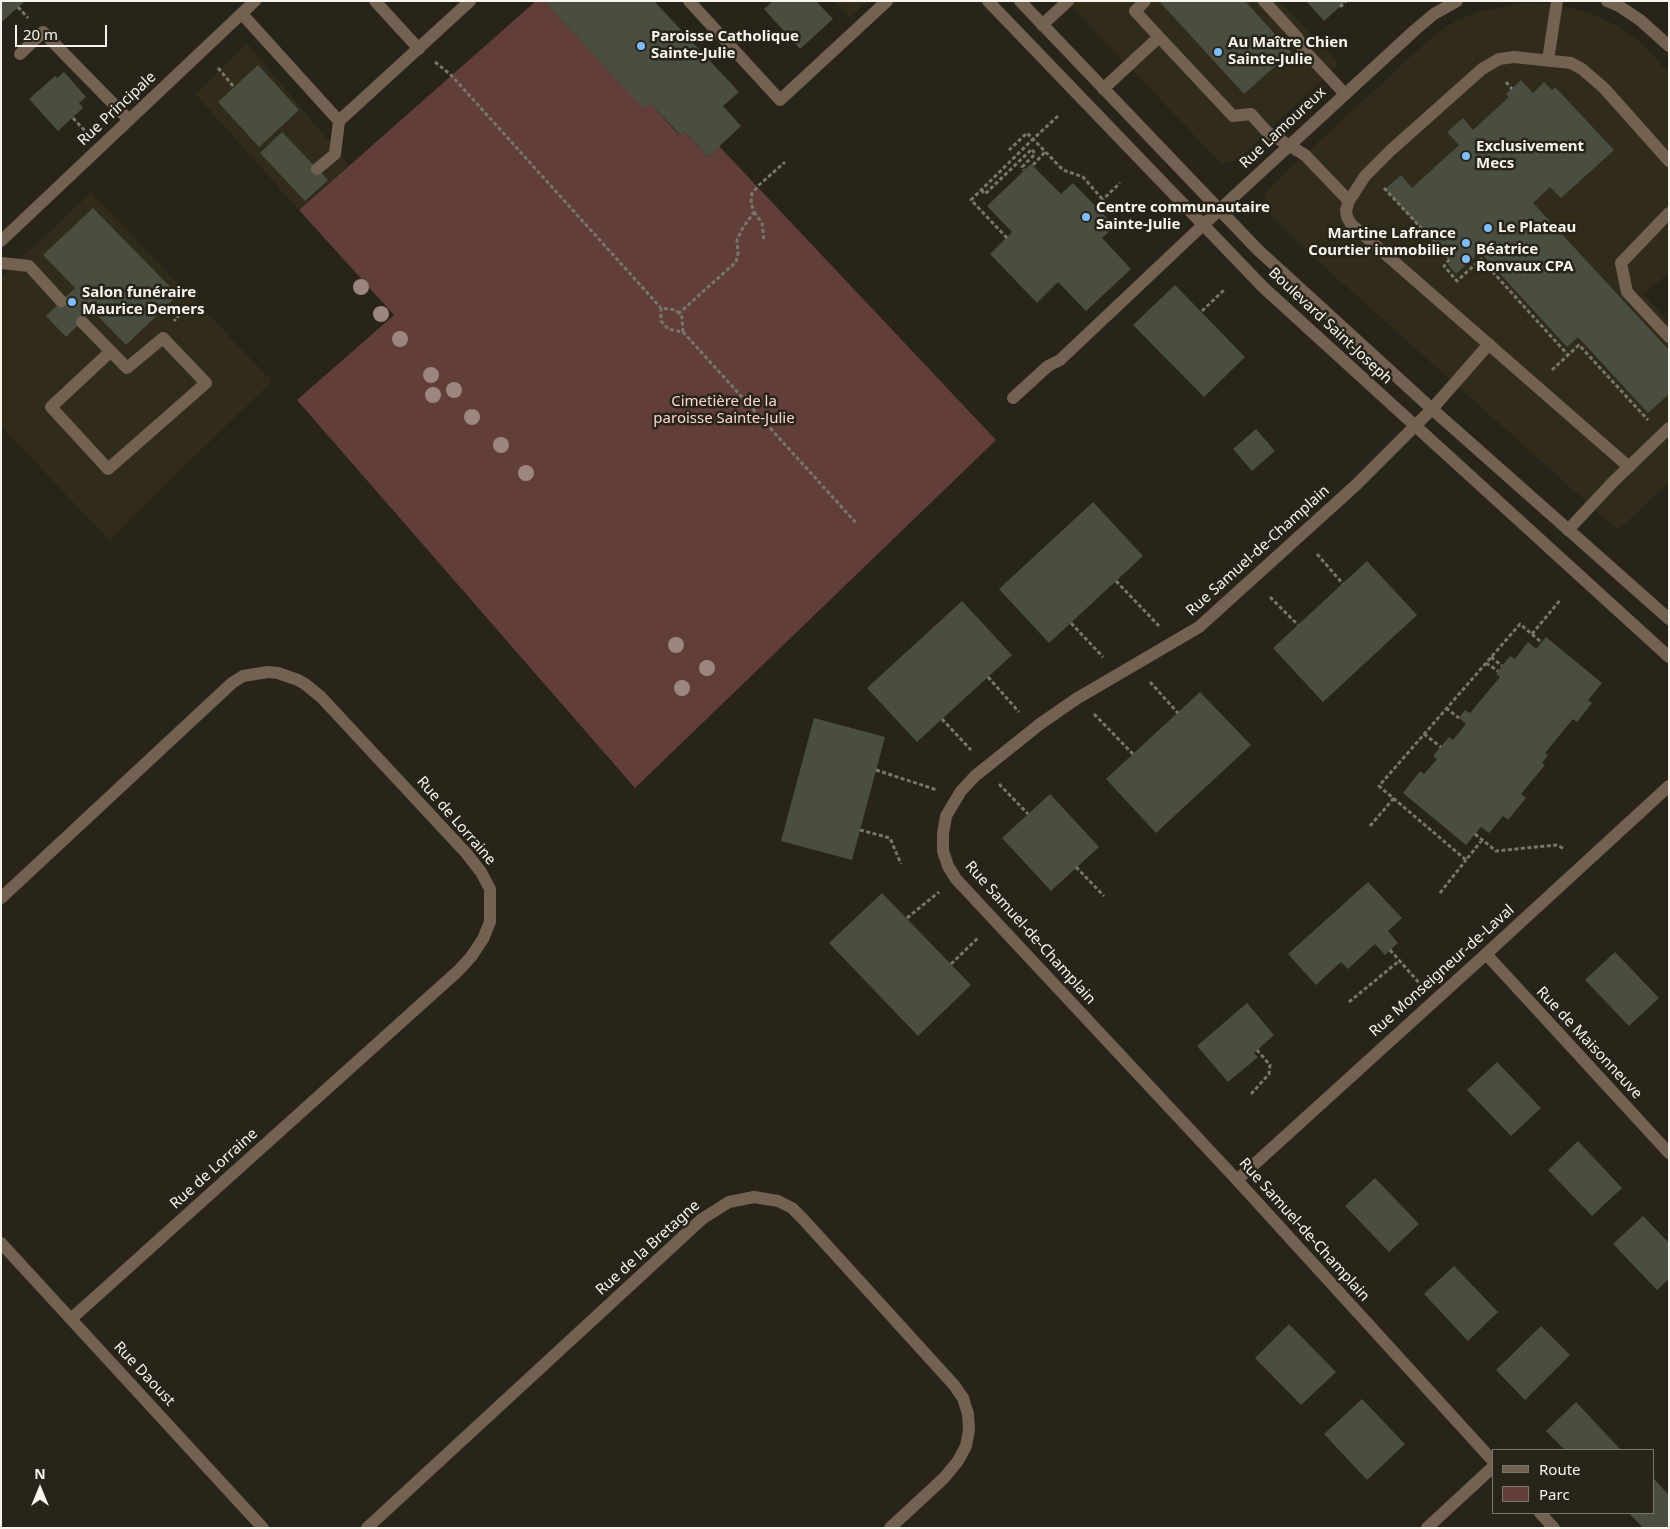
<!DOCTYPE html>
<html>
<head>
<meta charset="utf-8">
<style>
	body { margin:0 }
	#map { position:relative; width:1670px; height:1529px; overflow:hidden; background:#282419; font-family:"Noto Sans",sans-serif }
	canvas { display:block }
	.frame { position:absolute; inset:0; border:2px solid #f6f4ec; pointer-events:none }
	.legend { position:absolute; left:1492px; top:1449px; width:162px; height:65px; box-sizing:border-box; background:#282419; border:1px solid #7a776d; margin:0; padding:6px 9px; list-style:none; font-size:15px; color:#f6f4ec }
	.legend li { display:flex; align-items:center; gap:10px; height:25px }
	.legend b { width:25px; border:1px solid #7a776d }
	.north { position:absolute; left:15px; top:1464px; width:50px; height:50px; -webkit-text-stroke:4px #282419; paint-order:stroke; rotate:0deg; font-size:14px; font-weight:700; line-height:20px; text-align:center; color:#f6f4ec }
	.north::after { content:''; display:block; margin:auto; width:18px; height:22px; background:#f6f4ec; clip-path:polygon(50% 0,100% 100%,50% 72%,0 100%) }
	.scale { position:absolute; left:15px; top:25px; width:92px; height:22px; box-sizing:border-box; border:2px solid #f6f4ec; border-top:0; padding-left:6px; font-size:15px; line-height:18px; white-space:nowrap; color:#f6f4ec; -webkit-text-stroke:4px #282419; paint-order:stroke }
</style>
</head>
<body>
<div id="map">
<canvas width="1670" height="1529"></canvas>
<div class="frame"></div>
<ul class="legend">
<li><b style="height:6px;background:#736152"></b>Route</li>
<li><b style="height:14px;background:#613e38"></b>Parc</li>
</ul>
<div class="north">N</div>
<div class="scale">20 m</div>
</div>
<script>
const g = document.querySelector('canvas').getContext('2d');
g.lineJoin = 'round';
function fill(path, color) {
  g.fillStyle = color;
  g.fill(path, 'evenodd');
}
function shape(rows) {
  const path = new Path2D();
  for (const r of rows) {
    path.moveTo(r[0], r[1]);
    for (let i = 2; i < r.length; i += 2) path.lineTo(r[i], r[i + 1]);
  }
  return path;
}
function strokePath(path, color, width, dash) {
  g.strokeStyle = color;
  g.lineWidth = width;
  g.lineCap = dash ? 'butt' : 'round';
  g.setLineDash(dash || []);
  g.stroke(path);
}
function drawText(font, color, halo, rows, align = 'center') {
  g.font = font + ' "Noto Sans",sans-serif';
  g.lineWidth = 5;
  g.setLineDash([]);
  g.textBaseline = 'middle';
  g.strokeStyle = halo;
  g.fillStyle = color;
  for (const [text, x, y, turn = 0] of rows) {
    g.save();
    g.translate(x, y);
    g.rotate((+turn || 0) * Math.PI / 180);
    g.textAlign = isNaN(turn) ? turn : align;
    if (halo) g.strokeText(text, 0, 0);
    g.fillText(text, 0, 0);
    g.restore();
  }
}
fill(shape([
	[835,1,868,1,850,18],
	[1066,1,1280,1,1339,64,1237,160,1228,163,1221,163],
	[1521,3,1539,3,1567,7,1589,13,1616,25,1641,43,1669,73,1669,273,1643,294,1669,322,1669,483,1618,530,1311,255,1265,209,1263,203,1265,194,1271,186,1434,35,1456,21,1478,12],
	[247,43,349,165,299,210,195,94],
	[91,193,272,381,109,540,1,426,1,277]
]), '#312c19');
fill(shape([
	[536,1,544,1,644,108,650,103,679,135,684,131,708,157,719,146,996,440,635,788,297,400,394,315,299,210]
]), '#613e38');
fill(shape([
	[1,1,25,1,3,21,1,19],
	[544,1,654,1,739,92,723,106,741,126,708,157,684,131,680,135,650,103,644,109],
	[773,1,816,1,833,19,800,49,764,9],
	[1159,1,1245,1,1291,52,1244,94],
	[1306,1,1346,1,1324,21],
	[258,65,299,110,259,147,218,102],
	[64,72,86,97,79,103,83,108,58,131,29,99,55,76,57,78],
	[1521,80,1533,93,1544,82,1552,90,1555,87,1614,150,1561,198,1550,187,1533,203,1669,350,1669,394,1648,413,1578,337,1567,347,1480,252,1456,274,1448,265,1451,261,1385,189,1401,175,1412,188,1459,145,1447,132,1463,118,1473,130,1509,97,1506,94],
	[282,132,328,180,305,201,260,153],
	[1031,164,1061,194,1073,183,1115,226,1102,238,1131,269,1086,311,1058,282,1037,303,990,254,1012,232,987,206],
	[93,208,178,295,126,345,93,311,66,337,46,316,75,288,43,255],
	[1175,285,1245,357,1204,397,1133,325],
	[1256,429,1275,451,1252,471,1233,449],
	[1093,502,1143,556,1049,643,999,589],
	[1367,561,1417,615,1323,702,1273,648],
	[962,601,1012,655,917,742,867,688],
	[1546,637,1602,683,1588,700,1592,703,1577,722,1573,719,1545,753,1548,755,1542,763,1545,765,1521,794,1526,798,1508,820,1503,816,1489,833,1481,827,1466,845,1403,793,1420,771,1424,774,1437,759,1433,756,1449,737,1453,740,1466,724,1459,718,1465,710,1470,713,1500,677,1496,674,1510,656,1515,659,1528,642,1536,649],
	[1200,692,1251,745,1156,833,1106,779],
	[814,718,885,737,852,860,781,841],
	[1050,794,1099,847,1051,891,1002,838],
	[1368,882,1402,918,1388,931,1398,943,1385,955,1375,944,1348,969,1341,962,1316,985,1288,954],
	[882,893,971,985,918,1036,829,943],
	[1615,952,1659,998,1629,1026,1585,980],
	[1247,1003,1274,1035,1254,1053,1258,1057,1228,1082,1197,1046],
	[1497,1062,1541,1108,1511,1136,1467,1090],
	[1578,1141,1622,1188,1592,1216,1548,1170],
	[1375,1178,1419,1224,1389,1252,1345,1206],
	[1643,1216,1669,1243,1669,1279,1657,1290,1613,1244],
	[1454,1266,1498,1312,1468,1341,1424,1294],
	[1289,1324,1336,1372,1301,1405,1255,1358],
	[1541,1326,1570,1355,1525,1400,1496,1370],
	[1362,1399,1405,1444,1367,1480,1324,1434],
	[1576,1402,1620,1449,1618,1450,1565,1450,1546,1431],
	[1654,1479,1669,1495,1669,1528,1643,1528,1629,1513,1654,1513]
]), '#494e41');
strokePath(shape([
	[18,7,28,18],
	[1340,7,1346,1],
	[435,62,451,75,661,308],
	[218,68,234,87],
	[1506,82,1512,89],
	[1058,116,1033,139,1063,170,1083,177,1103,200],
	[73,118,86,132],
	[1033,165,1045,152],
	[1384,188,1450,259,1444,266,1457,281,1481,259,1568,355,1579,345,1648,420],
	[981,190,985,194,1032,149,1035,154,1022,167,1024,170],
	[1096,206,1120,183],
	[754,212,762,223,764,240],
	[1007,238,971,200,1033,139,1027,133,1009,150],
	[167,305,178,317,174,321],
	[1202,311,1224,290],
	[678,314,736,262,738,253,737,240,742,229,754,212,751,203,752,193,759,185,785,162],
	[683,332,682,317,676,310,661,308,661,321,668,329,683,332,857,524],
	[1552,370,1568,355],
	[1317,554,1343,584],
	[1116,581,1159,626],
	[1270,597,1298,625],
	[1071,623,1103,657],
	[1532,634,1561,599],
	[1491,657,1502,666],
	[1486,663,1498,671],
	[988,677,1019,712],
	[1150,682,1178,713],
	[1446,708,1459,718],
	[1094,714,1133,754],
	[942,719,971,750],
	[1424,734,1441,747],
	[876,770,937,790],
	[999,784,1028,814],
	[1370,826,1394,798],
	[860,830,890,838,901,864],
	[1475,834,1496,851,1556,845,1565,849],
	[1482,840,1466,860,1379,786,1520,624,1541,642],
	[1076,867,1104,896],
	[1440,893,1466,860],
	[907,918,939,892],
	[1390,950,1421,985],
	[951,964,979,937],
	[1349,1002,1399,961],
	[1251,1094,1269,1074,1270,1065,1257,1050]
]), '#78756b', 3, [4, 2.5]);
strokePath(shape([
	[375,1,419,49],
	[689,1,780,100,887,1],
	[1145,1,1135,11,1159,37],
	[1264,1,1297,37,1303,49,1345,94],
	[242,14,339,121,470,1],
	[1042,25,1068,1],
	[20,54,43,32,129,120],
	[1548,60,1557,1],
	[1103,89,1159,37,1233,116,1251,114,1267,132,1305,155,1349,201],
	[317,169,335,154,339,121],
	[1669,213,1621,263,1627,292,1669,337],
	[1,263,29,266,61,301],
	[82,322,127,368,163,338,206,383,108,469,51,407,110,352],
	[1013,398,1048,366,1060,360,1203,225],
	[1432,409,1489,344],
	[1629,467,1351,224,1347,217,1346,210,1349,201,1365,176,1390,151,1482,69,1499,59,1514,57,1571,63,1582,69,1604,88,1669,161],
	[1568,530,1613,482,1669,428]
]), '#736152', 12);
strokePath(shape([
	[1607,1,1619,6,1640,20,1669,46],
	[1203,225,1415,30,1434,14,1457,1],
	[1432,409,1356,485,1199,627,1076,699,1040,724,975,776,961,791,946,816,943,834,943,851,948,866,956,879,1237,1180,1494,1462],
	[1,898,232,683,243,676,268,672,278,673,298,680,305,684,321,697,467,854,481,872,490,889,490,922,483,939,471,957,458,971,71,1319],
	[1486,954,1669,1153],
	[1237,1180,1486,954,1669,786],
	[1,1243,263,1528],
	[1540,1513,1554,1528],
	[367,1528,702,1219,729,1202,754,1197,778,1201,792,1208,803,1219,954,1385,963,1398,968,1414,969,1430,966,1446,958,1461,944,1478,890,1528],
	[1427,1528,1494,1466]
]), '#736152', 12);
strokePath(shape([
	[988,1,1264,288,1669,657],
	[1020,1,1257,249,1432,409,1669,619],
	[1,241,255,1]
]), '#736152', 12);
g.fillStyle = '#9c867d';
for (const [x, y] of [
	[361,287],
	[381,314],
	[400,339],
	[431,375],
	[454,390],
	[433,395],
	[472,417],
	[501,445],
	[526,473],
	[676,645],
	[707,668],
	[682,688]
]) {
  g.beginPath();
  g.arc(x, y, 8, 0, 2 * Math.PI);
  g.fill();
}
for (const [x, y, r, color] of [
	[641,46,5,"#7ebdf9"],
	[1218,52,5,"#7ebdf9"],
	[1466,156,5,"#7ebdf9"],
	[1086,217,5,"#7ebdf9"],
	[1488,228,5,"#7ebdf9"],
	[1466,243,5,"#7ebdf9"],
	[1466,259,5,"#7ebdf9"],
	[72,302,5,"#7ebdf9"]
]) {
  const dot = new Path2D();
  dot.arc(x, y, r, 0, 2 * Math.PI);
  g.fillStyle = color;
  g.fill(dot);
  strokePath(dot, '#282419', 2);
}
drawText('bold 15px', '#f6f4ec', '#282419', [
	["Paroisse Catholique",651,37],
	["Sainte-Julie",651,54],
	["Au Maître Chien",1228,43],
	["Sainte-Julie",1228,60],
	["Exclusivement",1476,147],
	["Mecs",1476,164],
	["Centre communautaire",1096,208],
	["Sainte-Julie",1096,225],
	["Le Plateau",1498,228],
	["Martine Lafrance",1456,234,"right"],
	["Courtier immobilier",1456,251,"right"],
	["Béatrice",1476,250],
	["Ronvaux CPA",1476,267],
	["Salon funéraire",82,293],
	["Maurice Demers",82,310]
], 'left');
drawText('15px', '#f6f4ec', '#282419', [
	["Rue Principale",117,109,-43],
	["Rue Lamoureux",1283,128,-43],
	["Boulevard Saint-Joseph",1330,326,43],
	["Rue Samuel-de-Champlain",1258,551,-42],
	["Rue de Lorraine",456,821,49],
	["Rue Samuel-de-Champlain",1030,933,48],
	["Rue Monseigneur-de-Laval",1442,971,-42],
	["Rue de Maisonneuve",1589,1043,47],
	["Rue de Lorraine",214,1169,-42],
	["Rue Samuel-de-Champlain",1304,1230,48],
	["Rue de la Bretagne",648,1248,-42],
	["Rue Daoust",144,1374,47]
]);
drawText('15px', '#fad6cf', '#282419', [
	["Cimetière de la",724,402],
	["paroisse Sainte-Julie",724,419]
]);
</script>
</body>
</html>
